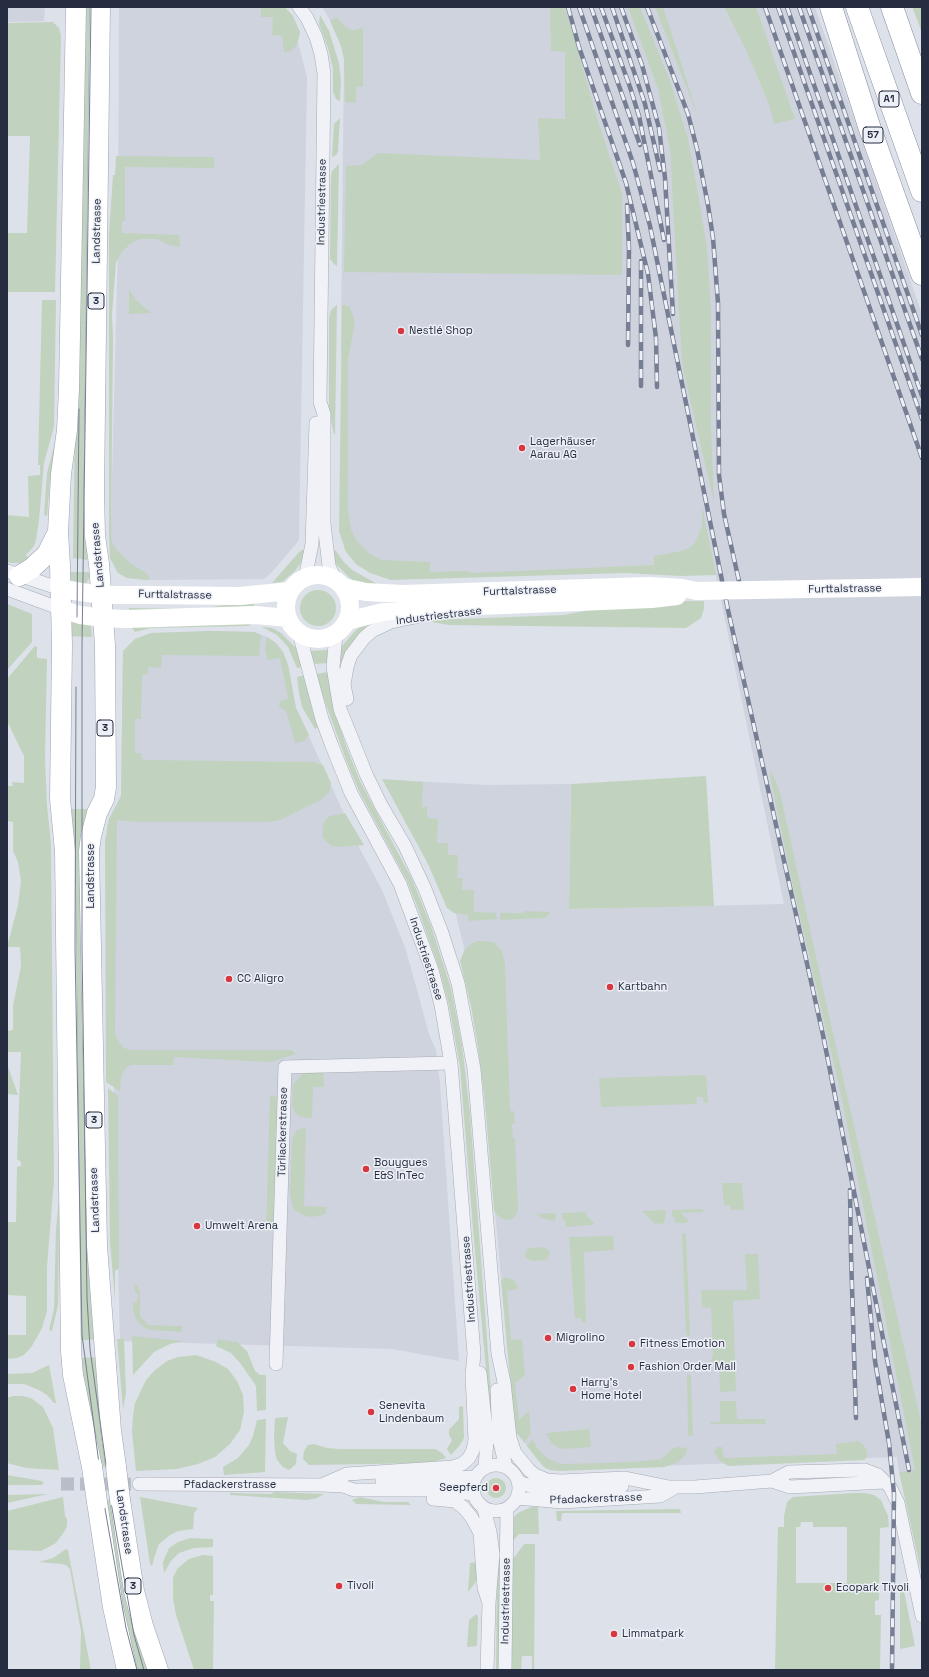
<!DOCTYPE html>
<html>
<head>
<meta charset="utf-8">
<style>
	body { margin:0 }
	#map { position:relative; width:929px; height:1677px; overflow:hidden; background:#dde1e9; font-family:"Space Grotesk",sans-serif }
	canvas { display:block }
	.frame { position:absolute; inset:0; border:8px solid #262d40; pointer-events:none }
</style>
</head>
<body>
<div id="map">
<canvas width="929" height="1677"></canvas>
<div class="frame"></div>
</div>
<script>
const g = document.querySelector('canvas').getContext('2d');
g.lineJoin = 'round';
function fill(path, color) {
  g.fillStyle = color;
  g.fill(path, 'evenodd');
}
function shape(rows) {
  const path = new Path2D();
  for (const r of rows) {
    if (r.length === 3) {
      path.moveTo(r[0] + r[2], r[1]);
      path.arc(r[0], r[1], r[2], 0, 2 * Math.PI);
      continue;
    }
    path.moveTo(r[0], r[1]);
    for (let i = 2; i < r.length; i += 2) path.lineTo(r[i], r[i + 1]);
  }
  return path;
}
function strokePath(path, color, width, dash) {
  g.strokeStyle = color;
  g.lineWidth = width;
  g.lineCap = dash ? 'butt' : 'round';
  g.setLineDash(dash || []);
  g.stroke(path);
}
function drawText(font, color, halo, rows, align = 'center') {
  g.font = font + ' "Space Grotesk",sans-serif';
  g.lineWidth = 3;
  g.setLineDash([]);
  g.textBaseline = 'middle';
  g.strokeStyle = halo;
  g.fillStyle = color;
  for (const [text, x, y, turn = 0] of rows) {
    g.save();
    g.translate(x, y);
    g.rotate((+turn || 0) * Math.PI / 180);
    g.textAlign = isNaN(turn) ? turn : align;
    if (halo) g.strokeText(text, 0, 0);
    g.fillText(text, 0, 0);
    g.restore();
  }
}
fill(shape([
	[7,7,45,7,44,21,7,22],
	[119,7,278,7,296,34,307,78,299,539,296,544,272,572,264,579,145,580,127,578,118,573,110,558,118,243],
	[322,7,815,7,922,314,922,1506,915,1471,899,1472,897,1457,550,1470,544,1467,515,1431,486,1113,472,980,455,911,394,780,487,785,571,784,569,909,784,904,715,572,657,571,405,578,344,548,341,332,344,59,342,45,331,22],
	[211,631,254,632,267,637,276,643,283,652,288,665,296,708,360,849,382,890,406,950,429,1034,436,1050,440,1084,459,1361,392,1349,120,1341,107,827,109,819,121,796,123,651,135,639,151,633]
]), '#cfd3de');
fill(shape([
	[81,7,95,7,87,560,73,558],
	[261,7,285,7,293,16,300,32,299,38,296,46,291,51,284,52,282,36,272,35,273,17,261,17],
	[550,7,565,7,598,121,622,193,622,275,344,272,346,166,362,165,378,153,540,160,538,118,565,119,565,52,551,51],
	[628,7,640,7,670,81,688,139,697,188,707,248,711,309,711,427,714,502,683,369,680,330,670,149,658,89],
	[655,7,663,7,699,119],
	[724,7,756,7,795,119,774,124,769,104,746,50],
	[913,7,922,7,922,33,913,9],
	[320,15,329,31,339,63,341,80,340,101,336,99,333,92,333,69,328,48,319,24],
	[337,17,345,27,351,30,356,30,363,27,363,87,356,87,356,103,345,102,344,59,341,46,330,21],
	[53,22,59,28,61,36,55,292,7,292,7,233,27,233,30,136,7,136,7,23],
	[340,118,338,152,336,155,332,157,334,124],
	[116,156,214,157,214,168,125,167,125,221,122,221,122,233,179,235,180,247,169,245,157,239,140,239,130,244,122,252,116,262,112,315,113,338,111,537,113,545,117,550,131,564,146,573,149,577,149,580,127,578,118,573,110,558,109,537,109,233,113,175,115,175],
	[339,164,337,266,334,264,330,259,331,176,332,171],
	[129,289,135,299,151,313,129,314],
	[42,300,56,300,54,427,44,463,39,520,36,540,34,546,26,555,29,559,21,563,10,563,7,562,7,515,29,517,28,476,40,475,40,465,38,465],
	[337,305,335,434,334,434,329,412,329,318,331,310],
	[342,305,346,305,350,307,355,322,348,360,348,511,351,529,356,540,369,553,382,560,430,562,430,572,467,571,472,573,654,565,654,556,681,551,689,548,695,543,702,526,702,506,716,575,681,576,625,573,391,580,370,573,356,564,346,552,339,531],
	[57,435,50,481,47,516,44,515,47,473],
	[332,548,336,551,344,562,352,570,379,585,356,582,351,579,337,565,334,560],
	[302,550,305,551,305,557,295,571,282,582,272,583,299,552],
	[69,572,92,572,86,584,70,580],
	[318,608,18],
	[254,601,254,606,129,613,129,608,198,609],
	[678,601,704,601,704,609,701,618,686,628,449,625,432,622,433,620,564,615,595,609],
	[7,604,32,614,32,642,7,670],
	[73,617,91,625,92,637,66,636],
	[383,618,343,661,338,661,342,646,356,630,364,623],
	[249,624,251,625,247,626,151,628,135,632,131,626],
	[262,627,272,628,281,633,297,649,303,667,297,668,288,647,277,635],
	[211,631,254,632,261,635,259,656,162,655,161,668,148,667,148,674,142,675,141,719,135,719,135,753,141,753,142,760,313,762,323,765,331,783,329,792,321,800,280,820,268,822,137,822,117,820,115,1034,119,1042,124,1048,131,1050,291,1050,296,1054,270,1062,174,1057,173,1065,131,1065,125,1069,121,1076,120,1091,106,1082,105,841,109,819,121,796,123,651,135,639,151,633],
	[267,637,276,643,283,652,288,665,296,708,309,735,304,741,295,743,286,711,279,707,280,701,288,699,280,658,267,660,265,649],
	[37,646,37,658,47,659,45,758,47,805,51,844,54,1180,47,1267,47,1311,42,1328,32,1346,24,1355,17,1358,7,1359,7,1335,26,1335,26,1296,7,1295,7,1222,16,1222,17,1167,21,1166,21,1162,17,1159,21,1052,7,1052,7,1031,13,1030,13,1006,21,966,20,947,7,947,18,905,21,881,18,862,13,851,13,822,7,821,7,786,13,786,12,782,24,783,24,756,7,721,7,679,34,647],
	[327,650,329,663,314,664,310,651],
	[329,672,337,715,346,746,360,781,412,879,431,926,451,988,462,1045,470,1113,493,1419,492,1432,474,1241,460,1067,449,1005,439,968,417,906,407,881,359,791,348,765,325,702,316,674],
	[305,675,312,709,318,727,315,729,302,707,299,693,297,677],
	[771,770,780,792,825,998,922,1426,922,1576,899,1472,915,1470,843,1104,790,873,770,776],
	[706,776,714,906,569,909,571,784],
	[382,779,423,782,422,807,427,807,427,818,438,819,437,843,448,843,448,855,458,855,457,878,463,878,462,890,474,890,474,912,496,913,497,919,469,921,468,915,454,913,447,908,428,864],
	[66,809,93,809,98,1339,75,1341],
	[345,813,364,845,339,847,331,846,322,837,323,824,326,819,330,816],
	[525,911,550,912,547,917,544,918,500,920,500,913,524,913],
	[478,941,494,942,502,951,505,964,510,1109,510,1111,514,1111,515,1124,512,1124,513,1138,515,1138,518,1209,517,1214,511,1220,502,1219,495,1213,494,1210,485,1102,478,1048,471,1006,460,961,464,951,471,944],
	[7,1064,18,1095,7,1094],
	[323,1070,324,1087,313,1087,312,1118,300,1117,295,1113,292,1107,293,1085,295,1082,304,1072],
	[706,1075,708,1103,704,1103,703,1097,696,1097,697,1104,601,1107,599,1078],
	[108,1088,118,1096,119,1268,115,1271,115,1301,110,1242],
	[270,1095,278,1097,275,1231,266,1231],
	[306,1128,304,1206,327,1207,326,1212,324,1215,311,1217,305,1216,295,1211,292,1205,290,1194,292,1139,296,1131,299,1129],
	[61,1179,64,1180,59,1228,58,1305,52,1331,49,1330,54,1309,56,1229],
	[722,1183,742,1183,744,1210,731,1210,730,1205,724,1205],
	[703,1209,703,1212,681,1213,688,1220,687,1223,675,1223,674,1217,672,1216,672,1210],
	[666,1210,664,1224,654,1223,642,1211],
	[586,1212,586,1215,594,1223,593,1225,566,1227,565,1221,562,1218,562,1213],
	[556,1213,556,1218,554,1221,542,1218,536,1214],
	[686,1233,690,1335,686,1335,682,1234],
	[613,1236,614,1250,584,1252,586,1322,582,1323,581,1318,575,1318,569,1237],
	[545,1247,550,1252,549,1256,546,1260,532,1261,526,1258,525,1254,528,1248],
	[745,1254,758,1254,760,1299,733,1301,736,1391,720,1392,719,1361,710,1362,713,1355,711,1308,702,1307,701,1290,747,1290],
	[506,1277,514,1280,517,1285,518,1289,507,1291,511,1340,522,1339,525,1375,515,1383,519,1420,529,1411,531,1434,524,1442,515,1431,501,1280],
	[134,1285,137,1285,140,1292,140,1316,148,1325,182,1326,182,1332,149,1330,142,1326,136,1319,133,1309,133,1302,137,1303,138,1293,135,1293],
	[132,1336,183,1341,170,1344,154,1352,133,1375],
	[117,1339,124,1339,126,1393,123,1409],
	[218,1339,237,1342,247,1351,255,1371,260,1375,266,1375,266,1410,257,1411,256,1386,241,1364,231,1353,216,1346],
	[196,1355,216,1362,228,1369,237,1381,243,1395,244,1412,240,1430,230,1444,215,1457,198,1464,177,1469,136,1471,132,1432,133,1416,135,1403,146,1380,154,1371,167,1361,178,1357],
	[100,1357,111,1467,96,1466,76,1358],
	[49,1365,56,1403,54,1403,47,1395,39,1390,24,1384,7,1384,7,1374,32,1373],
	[687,1374,691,1375,693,1435,688,1436],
	[13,1396,23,1396,31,1398,43,1407,53,1428,59,1470,26,1468,7,1463,7,1398],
	[720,1401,736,1401,737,1419,765,1419,766,1424,711,1424,710,1422,719,1422,720,1419],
	[463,1406,464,1438,460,1445,451,1455,447,1449,452,1440,449,1435,449,1430,459,1419,459,1407],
	[288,1417,283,1443,290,1451,297,1454,296,1464,289,1470,283,1467,277,1460,275,1452,274,1437,275,1418],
	[266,1419,265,1472,224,1475,223,1467,238,1458,249,1445,253,1436,257,1420],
	[589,1429,591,1447,564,1449,559,1448,551,1443,546,1433],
	[532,1439,538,1449,547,1458,561,1464,633,1462,661,1459,672,1449,678,1447,687,1448,686,1454,678,1462,665,1467,559,1471,550,1470,544,1467,537,1459,527,1446],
	[858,1441,863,1444,867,1451,867,1457,864,1460,728,1466,719,1460,714,1451,717,1447,722,1447,724,1458,837,1454,836,1444],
	[314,1444,327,1448,340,1449,435,1449,442,1453,446,1458,430,1463,309,1465,303,1459,304,1451,308,1445],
	[7,1475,42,1481,44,1483,41,1485,7,1485],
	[496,1488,10],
	[275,1492,324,1494,317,1498,307,1500,230,1495,230,1493,270,1494],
	[855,1493,865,1493,874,1495,881,1500,888,1516,889,1527,880,1528,879,1600,875,1601,875,1615,881,1615,880,1670,775,1670,778,1527,784,1527,784,1516,787,1502,793,1497],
	[801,1522,813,1522,813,1527,847,1527,847,1583,796,1583,796,1527,800,1527],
	[48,1494,7,1503,7,1495],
	[63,1497,65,1516,67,1519,67,1526,64,1532,56,1543,41,1551,7,1550,7,1511],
	[140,1497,198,1508,194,1513,193,1529,178,1531,170,1535,159,1544,155,1555,152,1566,150,1564],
	[360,1497,384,1502,408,1502,411,1505,356,1504,352,1500],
	[102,1501,115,1501,153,1670,132,1670],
	[531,1507,538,1507,539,1534,519,1534,511,1543,513,1518,518,1513],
	[680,1509,681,1513,562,1513,561,1521,557,1521,556,1511],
	[190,1538,213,1539,213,1547,194,1548,179,1553,171,1561,164,1573,163,1562,169,1548,178,1542],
	[524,1544,535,1544,534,1670,532,1670,532,1656,522,1656,521,1670,510,1670,513,1559],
	[66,1549,68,1550,91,1670,80,1670,81,1632,70,1569,66,1565,62,1564,39,1562,53,1558],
	[203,1555,213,1556,213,1595,210,1595,210,1601,214,1601,213,1670,194,1670,176,1615,173,1599,173,1578,177,1569,189,1559],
	[497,1559,501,1559,501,1670,496,1670],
	[477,1562,477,1577,475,1583,468,1592,470,1563],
	[900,1583,903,1586,915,1646,900,1649],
	[476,1614,478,1617,477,1646,467,1647,469,1620]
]), '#c1d3be');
strokePath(shape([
	[61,1484,139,1484]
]), '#b8bdc7', 13, [13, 6]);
const street = shape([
	[299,7,307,18,316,37,321,54,324,74,320,402,324,414,324,524,329,566,336,581],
	[7,571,61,589],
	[305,578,312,544,316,423],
	[7,589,61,609],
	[299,633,322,719,332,746,351,793,400,884,432,970,441,1005,451,1063,474,1354,472,1375,475,1440,473,1450,469,1458,462,1464,453,1467,347,1474,322,1485],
	[336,634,333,667,340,709,366,774,381,805,405,846,425,889,442,933,458,983,474,1069,498,1354,504,1382,510,1438,515,1453,529,1470,535,1475,547,1480,561,1481,625,1478,674,1488],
	[347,699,344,685,347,667,351,655,364,638,372,631,391,622,420,616],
	[276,1364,285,1067,451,1063],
	[480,1373,487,1439,485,1468],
	[497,1390,499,1439,506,1467],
	[496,1488,23],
	[382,1481,475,1477],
	[772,1481,789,1472,865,1470,878,1475,890,1487,898,1503,922,1616],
	[518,1482,547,1491,561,1492,622,1486],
	[139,1484,322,1485,343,1486,354,1490,443,1490,473,1494],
	[666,1487,695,1487,772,1481,790,1487,884,1482],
	[517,1498,562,1502,660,1496,674,1488],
	[433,1499,455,1501,464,1508,472,1518,480,1533,484,1588,489,1603],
	[484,1509,490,1532,493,1554,489,1603,487,1670],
	[505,1670,507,1509]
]);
const primary = shape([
	[76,7,69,389,67,430,61,474,58,532,60,565,62,645,60,799,65,851,71,1351,73,1375,92,1467],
	[100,7,94,491,95,536,99,564,105,645,106,787,104,799,97,813,91,836,89,851,97,1246,111,1431,116,1467],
	[19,576,32,568,47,554,58,532],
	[120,1500,134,1591,143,1626,158,1670],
	[97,1502,113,1607,127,1670]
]);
const highway = shape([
	[831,7,869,126,922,274],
	[857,7,922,191],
	[892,7,922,93]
]);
strokePath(street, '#a6abb6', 14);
strokePath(primary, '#9ca3b5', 21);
strokePath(highway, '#848ca0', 23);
strokePath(street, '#f0f2f7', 13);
strokePath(shape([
	[318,607,32],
	[343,587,366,592,402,594,649,586,682,588,697,591],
	[61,589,101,595,144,595,240,596,290,591],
	[61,609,80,615,103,618,126,619,255,615,288,618],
	[347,621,383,612,405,609,652,599,677,596]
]), '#fff', 18);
strokePath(primary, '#fff', 20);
strokePath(highway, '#fff', 22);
strokePath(shape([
	[91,7,82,645,82,947,87,1298,90,1349,112,1508,134,1635,144,1670],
	[77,617,79,409],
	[76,687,75,948,82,1335,105,1509,126,1628,137,1670]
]), '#767e93', 1);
const rail = shape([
	[568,7,579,47,626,183,648,274,656,338,657,387],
	[579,7,633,163,650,226,728,610,823,1035,909,1470],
	[591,7,640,145],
	[601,7,630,87,639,116,664,240],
	[612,7,645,104,660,170],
	[621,7,642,65,659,128,665,178,673,314],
	[647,7,688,114,697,149,708,205,713,238,718,303,719,475,724,514,741,590],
	[765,7,922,458],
	[778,7,922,419],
	[787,7,922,396],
	[799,7,922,359],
	[808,7,922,335],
	[627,205,629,249,628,345],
	[641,261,641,386],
	[850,1190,851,1254,856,1418],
	[867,1278,875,1361,889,1443,894,1494,892,1668]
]);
strokePath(rail, '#767e93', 4.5);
strokePath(rail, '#edf0f6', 3, [9]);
const primaryBridge = shape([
	[92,1467,97,1502],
	[116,1467,120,1500]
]);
strokePath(primaryBridge, '#9ca3b5', 21, []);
strokePath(shape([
	[697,591,922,587]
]), '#fff', 18);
strokePath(primaryBridge, '#fff', 20);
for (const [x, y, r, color] of [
	[401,331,4,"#d93740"],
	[522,448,4,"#d93740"],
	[229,979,4,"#d93740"],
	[610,987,4,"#d93740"],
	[366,1169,4,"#d93740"],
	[197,1226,4,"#d93740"],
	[548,1338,4,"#d93740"],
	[632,1344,4,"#d93740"],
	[631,1367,4,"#d93740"],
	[573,1389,4,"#d93740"],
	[371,1412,4,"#d93740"],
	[496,1488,4,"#d93740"],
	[339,1586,4,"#d93740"],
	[828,1588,4,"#d93740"],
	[614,1634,4,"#d93740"]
]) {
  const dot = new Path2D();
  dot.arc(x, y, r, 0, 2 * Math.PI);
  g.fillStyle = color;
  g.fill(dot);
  strokePath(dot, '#edf0f6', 1.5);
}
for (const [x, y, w] of [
	[889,99,20],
	[873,135,20],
	[96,301,16],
	[105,728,16],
	[94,1120,16],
	[133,1586,16]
]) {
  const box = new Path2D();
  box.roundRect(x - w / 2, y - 8, w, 16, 3);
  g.fillStyle = '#edf0f6';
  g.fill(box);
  strokePath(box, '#262d40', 1);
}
drawText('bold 10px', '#262d40', null, [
	["A1",889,99],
	["57",873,135],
	["3",96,301],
	["3",105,728],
	["3",94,1120],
	["3",133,1586]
]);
drawText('11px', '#262d40', '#edf0f6', [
	["Industriestrasse",322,202,-89],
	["Landstrasse",97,231,-89],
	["Landstrasse",98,555,-95],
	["Furttalstrasse",845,589,-1],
	["Furttalstrasse",520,591,-2],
	["Furttalstrasse",175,595,1],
	["Industriestrasse",439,616,-7],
	["Landstrasse",91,876,-90],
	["Industriestrasse",426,959,72],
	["Türliackerstrasse",283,1132,-89],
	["Landstrasse",95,1200,-92],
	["Industriestrasse",469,1279,-94],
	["Pfadackerstrasse",230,1485],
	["Pfadackerstrasse",596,1499,-2],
	["Landstrasse",124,1522,82],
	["Industriestrasse",506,1601,-89]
]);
drawText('11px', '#262d40', '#edf0f6', [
	["Nestlé Shop",409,331],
	["Lagerhäuser",530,442],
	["Aarau AG",530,455],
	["CC Aligro",237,979],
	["Kartbahn",618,987],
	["Bouygues",374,1163],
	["E&S InTec",374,1176],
	["Umwelt Arena",205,1226],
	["Migrolino",556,1338],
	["Fitness Emotion",640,1344],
	["Fashion Order Mall",639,1367],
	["Harry's",581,1383],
	["Home Hotel",581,1396],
	["Senevita",379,1406],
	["Lindenbaum",379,1419],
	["Seepferd",488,1488,"right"],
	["Tivoli",347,1586],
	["Ecopark Tivoli",836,1588],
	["Limmatpark",622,1634]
], 'left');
</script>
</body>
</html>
